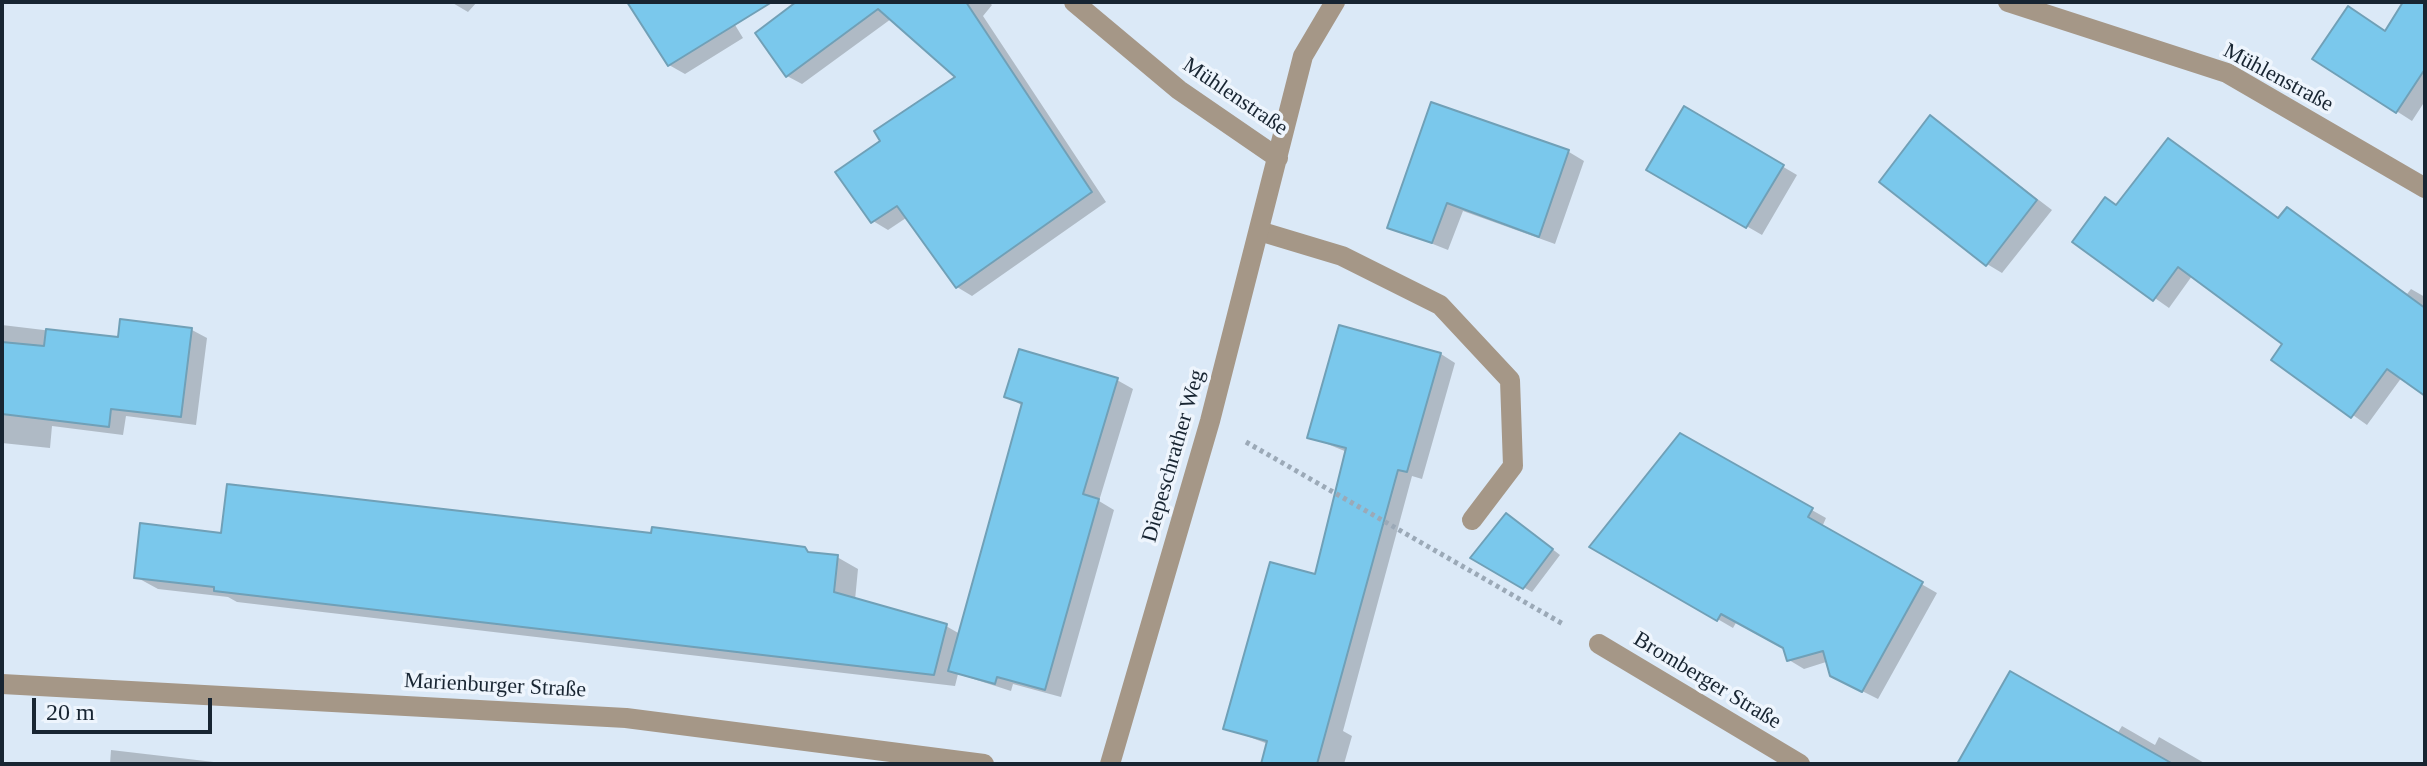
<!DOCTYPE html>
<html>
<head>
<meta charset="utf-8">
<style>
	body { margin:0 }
	#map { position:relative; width:2427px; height:766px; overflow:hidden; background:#dbe9f7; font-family:Georgia,serif }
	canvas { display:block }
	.frame { position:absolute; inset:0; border:4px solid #182532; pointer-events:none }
	.scale { position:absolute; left:32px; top:698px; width:180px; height:36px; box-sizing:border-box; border:4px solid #182532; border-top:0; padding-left:10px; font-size:24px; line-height:28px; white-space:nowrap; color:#182532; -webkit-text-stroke:6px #eef5fd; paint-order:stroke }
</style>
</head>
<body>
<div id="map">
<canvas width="2427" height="766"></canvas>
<div class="frame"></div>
<div class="scale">20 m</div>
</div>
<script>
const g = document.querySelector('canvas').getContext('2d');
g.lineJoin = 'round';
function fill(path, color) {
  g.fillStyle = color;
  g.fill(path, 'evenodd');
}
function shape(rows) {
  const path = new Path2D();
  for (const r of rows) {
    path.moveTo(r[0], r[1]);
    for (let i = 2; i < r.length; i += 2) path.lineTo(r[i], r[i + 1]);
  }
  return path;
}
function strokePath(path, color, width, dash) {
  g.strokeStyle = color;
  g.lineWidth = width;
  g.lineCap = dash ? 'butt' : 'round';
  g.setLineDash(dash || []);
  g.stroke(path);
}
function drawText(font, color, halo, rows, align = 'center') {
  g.font = font + ' Georgia,serif';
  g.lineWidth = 7;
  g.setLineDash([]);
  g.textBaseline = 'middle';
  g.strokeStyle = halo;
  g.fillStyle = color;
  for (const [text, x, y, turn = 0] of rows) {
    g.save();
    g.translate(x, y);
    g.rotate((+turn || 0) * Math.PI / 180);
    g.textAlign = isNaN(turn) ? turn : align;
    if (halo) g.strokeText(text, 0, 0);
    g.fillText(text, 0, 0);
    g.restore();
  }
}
fill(shape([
	[451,2,477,2,468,12],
	[630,2,721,2,743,38,685,74,669,65],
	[800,2,989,2,992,5,983,16,1106,202,972,296,957,287,906,218,888,230,873,221,883,142,958,77,891,19,802,84,787,76],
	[2425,7,2425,101,2412,121,2315,59,2386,32],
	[1432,105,1569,152,1584,161,1555,244,1463,211,1448,250,1390,227],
	[1685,109,1797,175,1762,235,1649,170],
	[1931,118,2052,210,2002,273,1987,264],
	[2168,140,2280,219,2287,209,2407,294,2411,289,2425,297,2425,393,2402,377,2367,425,2274,359,2284,344,2192,276,2169,308,2075,242,2117,207],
	[2,325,119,339,192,330,207,338,196,425,126,416,123,435,52,426,50,448,2,443],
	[1340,327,1441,354,1455,363,1422,479,1412,476,1343,731,1352,736,1344,764,1262,764,1268,744,1225,728,1316,577,1347,452,1310,437],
	[1117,380,1133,389,1099,501,1114,510,1061,697,1013,684,1011,691,958,674,955,686,237,602,228,597,158,589,136,577,223,535,653,536,804,549,813,554,837,557,858,569,855,600,946,626,960,634,1023,406,1006,396],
	[1680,436,1826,518,1822,527,1937,593,1878,699,1848,684,1826,662,1804,669,1789,660,1785,648,1737,621,1733,628,1592,546],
	[1515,520,1560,555,1532,592,1473,558],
	[2122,726,2155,745,2159,737,2206,764,1969,764,2117,734],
	[111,750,231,764,110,764]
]), '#0003');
const building = shape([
	[627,2,772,2,668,66,627,2],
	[796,2,966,2,1092,192,956,288,897,206,871,223,835,172,880,141,874,131,955,77,878,9,786,77,755,33,796,2],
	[2403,2,2425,2,2425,69,2396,113,2312,59,2348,6,2385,31,2403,2],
	[1431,102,1569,150,1539,237,1447,203,1432,243,1387,228,1431,102],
	[1684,106,1784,165,1746,228,1646,170,1684,106],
	[1930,115,2037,200,1986,266,1879,182,1930,115],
	[2168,138,2278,218,2287,207,2425,308,2425,396,2387,369,2351,418,2271,360,2282,344,2178,267,2153,301,2072,242,2105,197,2116,205,2168,138],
	[120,319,192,328,181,417,111,409,109,427,2,414,2,342,44,346,46,329,118,337,120,319],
	[1339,325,1441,353,1407,472,1398,470,1317,764,1261,764,1267,741,1223,729,1270,562,1315,574,1346,448,1307,438,1339,325],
	[1019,349,1118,378,1083,494,1099,499,1045,690,997,677,995,684,948,671,1022,403,1004,397,1019,349],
	[1680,433,1813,508,1808,517,1923,582,1862,692,1830,676,1823,651,1787,661,1783,648,1721,614,1717,621,1589,547,1680,433],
	[227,484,651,533,652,527,805,547,808,552,838,555,834,592,947,624,934,675,214,591,214,587,134,578,140,523,221,533,227,484],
	[1506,513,1553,549,1523,589,1470,558,1506,513],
	[2010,671,2173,764,1957,764,2010,671]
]);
fill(building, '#7ac8ec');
strokePath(building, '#70a0b7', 2);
strokePath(shape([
	[1246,442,1563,624]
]), '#9ba9b7', 5, [4, 4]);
strokePath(shape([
	[1259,231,1342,256,1440,305,1510,380,1513,466,1472,520]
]), '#a59787', 20);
strokePath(shape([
	[1074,2,1179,90,1278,158],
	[2008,2,2227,73,2425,188],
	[1599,644,1800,764],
	[2,684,626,718,984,764],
	[1110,764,1210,421,1303,56,1335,2]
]), '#a59787', 20);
drawText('22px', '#182532', '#eef5fd', [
	["Mühlenstraße",2278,78,28],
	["Mühlenstraße",1235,97,34],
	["Diepeschrather Weg",1174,456,-74],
	["Bromberger Straße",1707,681,31],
	["Marienburger Straße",495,686,3]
]);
</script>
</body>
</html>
